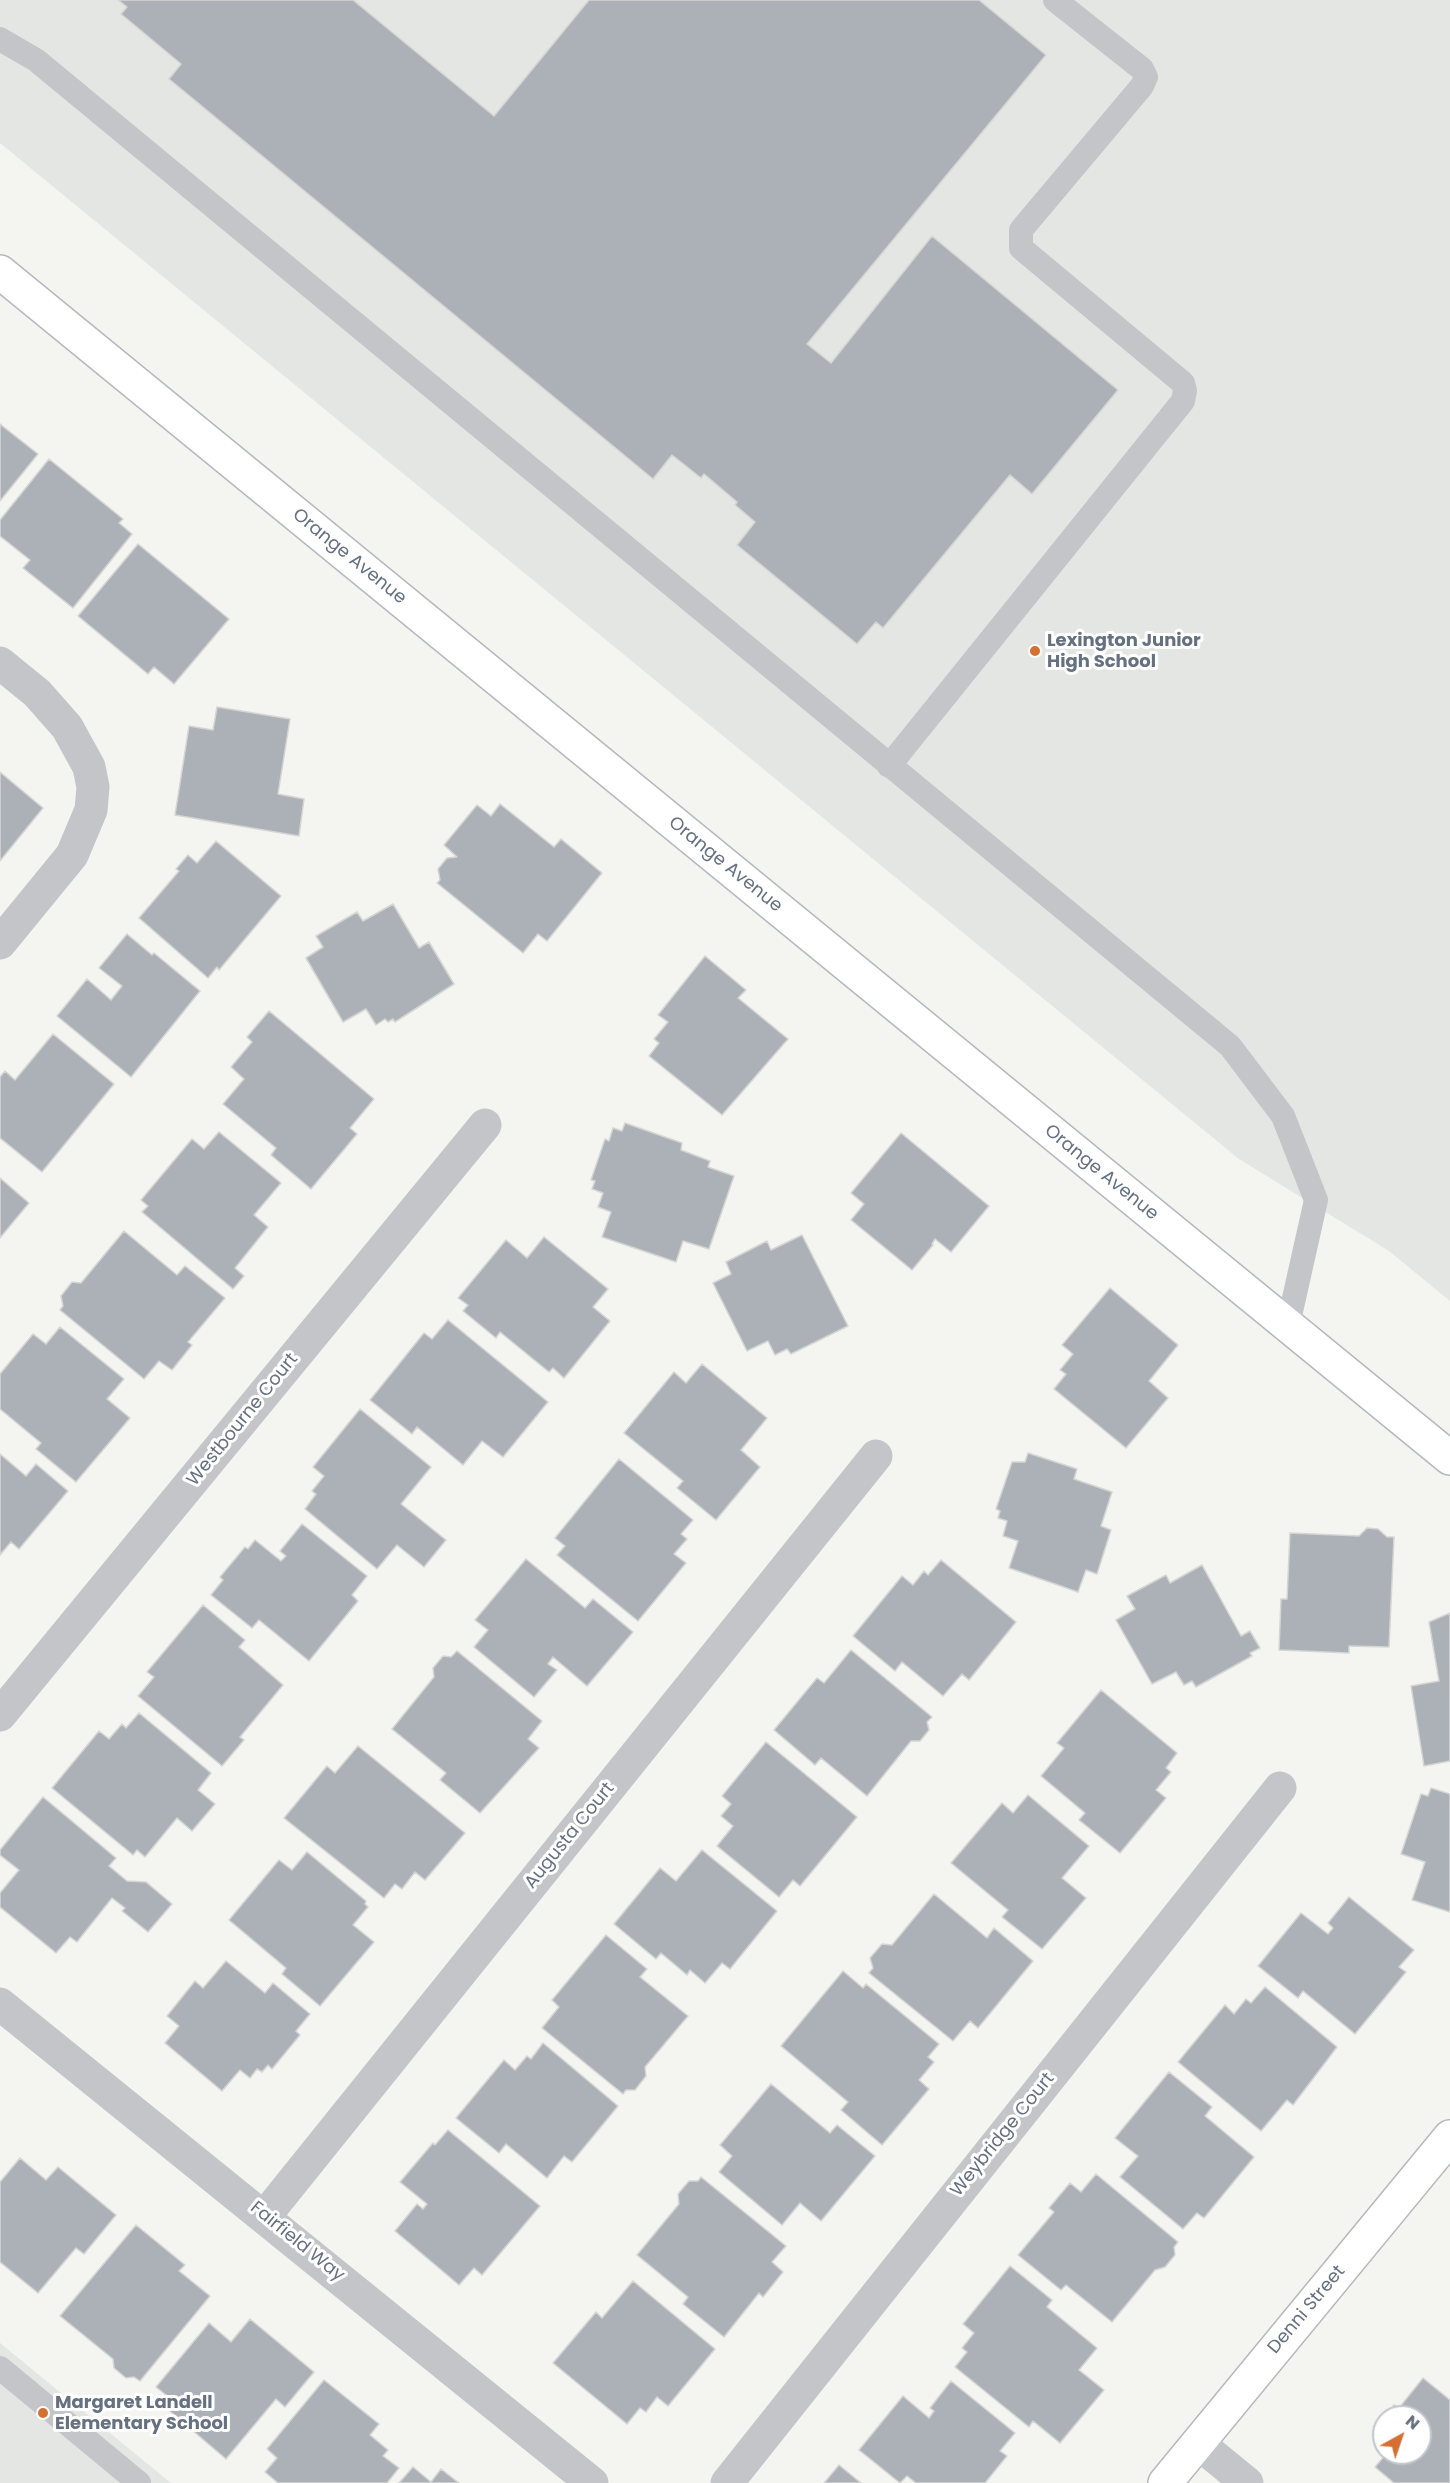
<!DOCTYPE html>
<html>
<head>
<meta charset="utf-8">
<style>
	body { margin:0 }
	#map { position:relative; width:1450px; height:2483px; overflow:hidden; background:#f4f4f1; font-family:Poppins,sans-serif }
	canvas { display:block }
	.north { position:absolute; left:1372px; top:2405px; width:60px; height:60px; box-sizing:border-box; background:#fff; border:2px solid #c1c6cc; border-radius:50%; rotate:40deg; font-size:16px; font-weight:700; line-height:24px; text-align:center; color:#657080 }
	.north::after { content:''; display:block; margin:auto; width:21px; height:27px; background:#d66f2f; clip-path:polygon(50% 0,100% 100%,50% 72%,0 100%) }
</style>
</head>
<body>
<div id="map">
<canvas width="1450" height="2483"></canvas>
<div class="north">N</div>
</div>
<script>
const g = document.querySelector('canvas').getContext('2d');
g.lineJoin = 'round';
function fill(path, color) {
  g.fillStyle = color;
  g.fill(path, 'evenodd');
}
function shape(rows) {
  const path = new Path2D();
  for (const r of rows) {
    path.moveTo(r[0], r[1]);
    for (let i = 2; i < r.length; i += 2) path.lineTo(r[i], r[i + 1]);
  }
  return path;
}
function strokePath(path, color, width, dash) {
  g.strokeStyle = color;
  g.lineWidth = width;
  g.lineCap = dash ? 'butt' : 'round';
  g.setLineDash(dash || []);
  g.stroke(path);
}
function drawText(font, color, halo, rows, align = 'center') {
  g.font = font + ' Poppins,sans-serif';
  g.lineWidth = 6;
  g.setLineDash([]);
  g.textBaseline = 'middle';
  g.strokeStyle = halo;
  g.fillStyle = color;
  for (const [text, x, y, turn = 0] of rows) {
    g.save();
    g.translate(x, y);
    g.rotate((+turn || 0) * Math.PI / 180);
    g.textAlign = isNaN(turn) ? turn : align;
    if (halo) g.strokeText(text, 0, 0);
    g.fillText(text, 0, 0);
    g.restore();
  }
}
fill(shape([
	[0,0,1450,0,1450,1301,1389,1251,1239,1159,0,143],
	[0,2343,171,2483,0,2483]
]), '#e4e6e4');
const building = shape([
	[118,0,353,0,494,116,589,0,979,0,1046,55,807,344,831,363,932,236,1118,390,1032,494,1010,475,883,628,876,622,857,644,737,545,755,522,735,505,737,502,704,474,701,478,672,455,653,479,169,79,181,64,121,14,127,7,118,0],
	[0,424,38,454,0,501,0,424],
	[49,459,123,519,119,523,132,534,73,608,23,568,30,560,0,536,0,520,49,459],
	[138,544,229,619,174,684,154,667,148,674,78,616,138,544],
	[217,707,290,719,278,794,304,799,299,836,175,815,189,726,213,730,217,707],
	[0,772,43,808,0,861,0,772],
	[500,804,554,847,561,839,602,873,547,941,538,934,523,953,437,883,440,880,438,869,447,858,457,857,444,845,477,805,491,816,500,804],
	[216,841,281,896,219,970,217,967,208,978,139,918,179,871,176,869,188,855,197,863,216,841],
	[393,904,419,948,429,942,454,984,395,1022,393,1019,388,1022,385,1019,376,1025,366,1009,343,1022,306,958,323,947,316,936,357,912,363,921,393,904],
	[127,934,152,955,154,953,200,991,131,1077,57,1016,87,979,111,1000,122,986,99,968,127,934],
	[705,956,746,990,738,998,788,1039,722,1115,649,1056,659,1043,654,1039,668,1022,658,1015,705,956],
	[269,1011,374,1099,350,1128,357,1134,311,1189,271,1155,276,1148,223,1104,244,1079,231,1067,252,1042,247,1037,269,1011],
	[53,1034,114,1084,42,1172,0,1138,0,1077,5,1071,15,1080,53,1034],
	[625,1123,682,1143,681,1150,710,1161,708,1167,734,1176,709,1249,683,1241,676,1262,602,1237,611,1212,598,1207,603,1193,592,1189,595,1181,591,1180,605,1139,609,1141,613,1128,622,1131,625,1123],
	[219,1132,281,1183,254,1215,268,1227,235,1268,244,1276,233,1289,142,1212,148,1206,141,1200,192,1139,204,1149,219,1132],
	[901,1133,989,1206,951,1252,935,1239,932,1244,933,1245,912,1270,851,1220,864,1204,851,1193,901,1133],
	[0,1178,29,1203,0,1238,0,1178],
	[124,1231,177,1275,185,1266,225,1298,188,1342,192,1345,172,1370,159,1361,144,1379,60,1310,63,1306,61,1296,72,1282,81,1283,124,1231],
	[802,1235,848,1326,791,1354,787,1349,775,1355,768,1341,747,1351,713,1283,731,1274,726,1262,767,1241,771,1250,802,1235],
	[544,1237,608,1289,593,1307,610,1321,564,1378,553,1368,549,1372,500,1332,496,1338,463,1311,468,1305,458,1298,506,1240,527,1258,544,1237],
	[1110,1288,1178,1345,1149,1381,1168,1398,1126,1448,1054,1389,1066,1374,1060,1370,1073,1354,1062,1345,1110,1288],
	[448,1320,548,1402,503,1457,482,1441,463,1465,417,1427,412,1434,370,1400,424,1333,432,1339,448,1320],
	[60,1327,124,1379,107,1399,130,1418,76,1482,36,1449,41,1443,0,1409,0,1374,33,1334,46,1344,60,1327],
	[702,1364,767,1418,741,1450,760,1467,716,1520,677,1488,683,1481,624,1433,674,1372,686,1383,702,1364],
	[360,1409,431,1467,401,1504,446,1540,424,1567,397,1545,377,1569,305,1509,316,1494,312,1491,324,1476,313,1467,360,1409],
	[1028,1453,1077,1469,1074,1479,1112,1492,1101,1526,1111,1530,1097,1574,1086,1570,1078,1592,1009,1568,1018,1541,1003,1536,1007,1521,998,1518,1000,1511,996,1509,1012,1462,1025,1462,1028,1453],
	[0,1454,26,1476,36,1464,68,1491,19,1549,11,1542,0,1555,0,1454],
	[619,1459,693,1520,681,1534,687,1539,674,1554,686,1563,638,1621,557,1555,565,1546,555,1538,619,1459],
	[302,1524,367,1576,352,1595,358,1601,309,1661,259,1620,252,1628,211,1595,223,1580,220,1577,245,1547,248,1549,255,1540,281,1561,286,1556,280,1551,302,1524],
	[1367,1528,1378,1529,1387,1537,1394,1537,1389,1647,1349,1646,1349,1653,1279,1650,1281,1599,1287,1599,1290,1533,1359,1536,1367,1528],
	[526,1559,585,1608,593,1599,633,1632,587,1686,553,1657,548,1664,557,1670,534,1697,474,1647,488,1630,475,1620,526,1559],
	[941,1560,1016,1622,969,1680,962,1674,943,1696,902,1662,895,1671,853,1636,902,1576,913,1585,924,1571,928,1575,941,1560],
	[1202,1565,1241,1636,1250,1631,1260,1648,1250,1653,1252,1656,1196,1687,1192,1681,1184,1685,1176,1672,1152,1684,1116,1620,1135,1609,1127,1596,1166,1575,1170,1583,1202,1565],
	[203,1605,245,1640,239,1647,283,1685,240,1737,244,1740,222,1766,138,1696,154,1677,147,1672,203,1605],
	[1450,1613,1450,1761,1424,1766,1411,1686,1439,1681,1429,1622,1450,1613],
	[851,1650,932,1717,927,1722,929,1730,920,1741,911,1741,867,1796,821,1758,815,1765,774,1730,817,1678,824,1683,851,1650],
	[457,1651,542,1721,528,1739,539,1748,480,1813,440,1780,446,1773,392,1729,434,1677,433,1668,443,1656,451,1657,457,1651],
	[1101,1690,1177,1753,1166,1768,1171,1772,1156,1790,1166,1798,1120,1853,1079,1820,1085,1813,1041,1776,1064,1748,1057,1743,1101,1690],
	[139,1713,211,1773,198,1790,215,1804,192,1831,177,1818,145,1857,137,1850,133,1855,52,1788,99,1731,109,1739,122,1724,126,1728,139,1713],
	[766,1742,857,1817,800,1886,793,1880,779,1897,717,1846,733,1826,721,1816,731,1804,722,1796,766,1742],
	[358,1746,465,1833,425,1880,415,1872,402,1889,395,1884,384,1898,284,1818,327,1766,335,1773,358,1746],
	[1431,1788,1450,1794,1450,1912,1412,1900,1425,1862,1401,1854,1421,1794,1428,1796,1431,1788],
	[1028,1795,1089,1846,1062,1878,1086,1898,1042,1949,1002,1917,1008,1910,951,1863,1002,1803,1013,1813,1028,1795],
	[43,1797,116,1858,109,1866,127,1881,146,1882,172,1904,148,1932,122,1911,125,1908,112,1898,77,1942,70,1937,56,1953,0,1907,0,1893,19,1870,0,1855,0,1850,43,1797],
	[702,1850,777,1911,730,1969,722,1963,705,1983,690,1970,687,1975,661,1953,656,1959,614,1924,660,1868,676,1881,702,1850],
	[307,1852,366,1901,365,1904,368,1907,353,1925,374,1942,320,2006,282,1974,286,1968,229,1920,279,1860,292,1870,307,1852],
	[934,1894,987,1938,994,1928,1033,1961,978,2028,970,2021,953,2041,869,1973,873,1968,870,1958,882,1944,892,1945,934,1894],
	[1349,1897,1414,1950,1399,1967,1406,1972,1355,2034,1303,1991,1298,1998,1258,1966,1301,1913,1328,1934,1333,1928,1328,1923,1349,1897],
	[606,1935,647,1969,640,1977,688,2016,645,2067,646,2076,635,2090,626,2090,623,2094,542,2028,559,2007,552,2000,606,1935],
	[226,1961,265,1993,273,1983,310,2014,296,2031,300,2035,272,2069,268,2065,262,2072,257,2069,250,2078,240,2070,222,2091,165,2043,179,2026,167,2016,195,1981,203,1988,226,1961],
	[843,1971,863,1988,866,1984,939,2044,928,2057,934,2062,919,2080,929,2089,882,2145,841,2110,848,2102,781,2046,843,1971],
	[1265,1987,1337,2047,1293,2105,1287,2100,1261,2131,1178,2062,1225,2005,1234,2014,1246,1999,1251,2003,1265,1987],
	[543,2043,618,2106,572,2162,564,2156,547,2178,506,2144,499,2153,456,2118,504,2060,515,2070,527,2056,531,2059,543,2043],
	[1169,2072,1212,2107,1205,2116,1254,2157,1204,2218,1197,2213,1183,2229,1120,2177,1138,2156,1115,2138,1169,2072],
	[771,2084,830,2133,837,2125,875,2156,821,2221,800,2203,782,2225,719,2172,732,2156,720,2145,771,2084],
	[448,2130,540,2206,482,2275,474,2268,459,2285,395,2231,417,2204,423,2209,427,2204,400,2182,433,2143,435,2145,448,2130],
	[20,2158,46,2180,58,2167,116,2215,84,2254,76,2248,38,2293,0,2262,0,2182,20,2158],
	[1096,2174,1178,2242,1174,2247,1175,2255,1165,2267,1155,2270,1112,2322,1066,2285,1061,2290,1018,2255,1054,2212,1049,2208,1070,2183,1081,2192,1096,2174],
	[701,2177,786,2246,772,2262,783,2272,763,2297,759,2293,724,2337,683,2304,688,2297,637,2255,679,2204,678,2194,689,2181,698,2181,701,2177],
	[136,2225,185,2265,179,2271,210,2296,140,2381,134,2377,126,2378,114,2368,113,2359,60,2316,136,2225],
	[1010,2266,1052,2300,1047,2307,1097,2348,1079,2370,1104,2390,1060,2443,1033,2421,1029,2427,955,2367,967,2352,962,2348,974,2333,963,2324,1010,2266],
	[633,2281,715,2349,668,2406,657,2397,646,2412,640,2408,627,2424,553,2363,596,2312,602,2318,633,2281],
	[250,2319,314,2372,285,2407,276,2399,226,2459,165,2407,171,2399,156,2387,209,2323,231,2342,250,2319],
	[1423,2378,1450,2400,1450,2483,1394,2483,1375,2467,1387,2453,1420,2453,1420,2417,1385,2417,1394,2405,1399,2408,1423,2378],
	[324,2380,379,2424,370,2435,388,2450,383,2456,399,2468,387,2483,278,2483,265,2472,277,2458,267,2449,324,2380],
	[951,2381,1015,2433,1000,2451,1007,2456,985,2483,916,2483,907,2476,900,2483,859,2450,903,2396,929,2418,934,2411,930,2408,951,2381],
	[1384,2418,1384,2440,1373,2431,1384,2418],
	[839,2465,861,2483,824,2483,839,2465],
	[413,2467,431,2482,441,2469,459,2483,399,2483,413,2467]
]);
fill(building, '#acb1b7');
strokePath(building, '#d5d6d4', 1.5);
const secondary = shape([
	[0,272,1450,1458],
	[1165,2483,1450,2137]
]);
strokePath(secondary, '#b5b8bd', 36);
strokePath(shape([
	[0,39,36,60,1230,1046,1283,1116,1316,1200,1288,1325],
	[889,766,1183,401,1185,391,1183,383,1021,248,1021,230,1142,86,1146,77,1142,69,1055,0],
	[0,2368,139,2483]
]), '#c3c5c9', 24);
strokePath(shape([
	[0,663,37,693,67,727,89,767,93,787,91,810,72,855,0,943],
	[0,1715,485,1125],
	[0,2004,592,2483],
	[265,2216,876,1456],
	[1198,2443,1247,2483],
	[727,2483,1280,1788]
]), '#c3c5c9', 33);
strokePath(secondary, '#fff', 33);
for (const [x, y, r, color] of [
	[1035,651,6,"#d66f2f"],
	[43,2413,6,"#d66f2f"]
]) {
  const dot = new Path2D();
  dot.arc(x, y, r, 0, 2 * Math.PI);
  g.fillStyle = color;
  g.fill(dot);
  strokePath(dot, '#fff', 2);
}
drawText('18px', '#657080', '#fff', [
	["Orange Avenue",349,557,39],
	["Orange Avenue",725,865,39],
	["Orange Avenue",1101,1173,39],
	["Westbourne Court",243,1420,-51],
	["Augusta Court",570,1836,-51],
	["Weybridge Court",1003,2135,-51],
	["Fairfield Way",297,2242,39],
	["Denni Street",1307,2310,-50]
]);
drawText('bold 18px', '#657080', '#fff', [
	["Lexington Junior",1047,641],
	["High School",1047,662],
	["Margaret Landell",55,2403],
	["Elementary School",55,2424]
], 'left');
</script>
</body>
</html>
